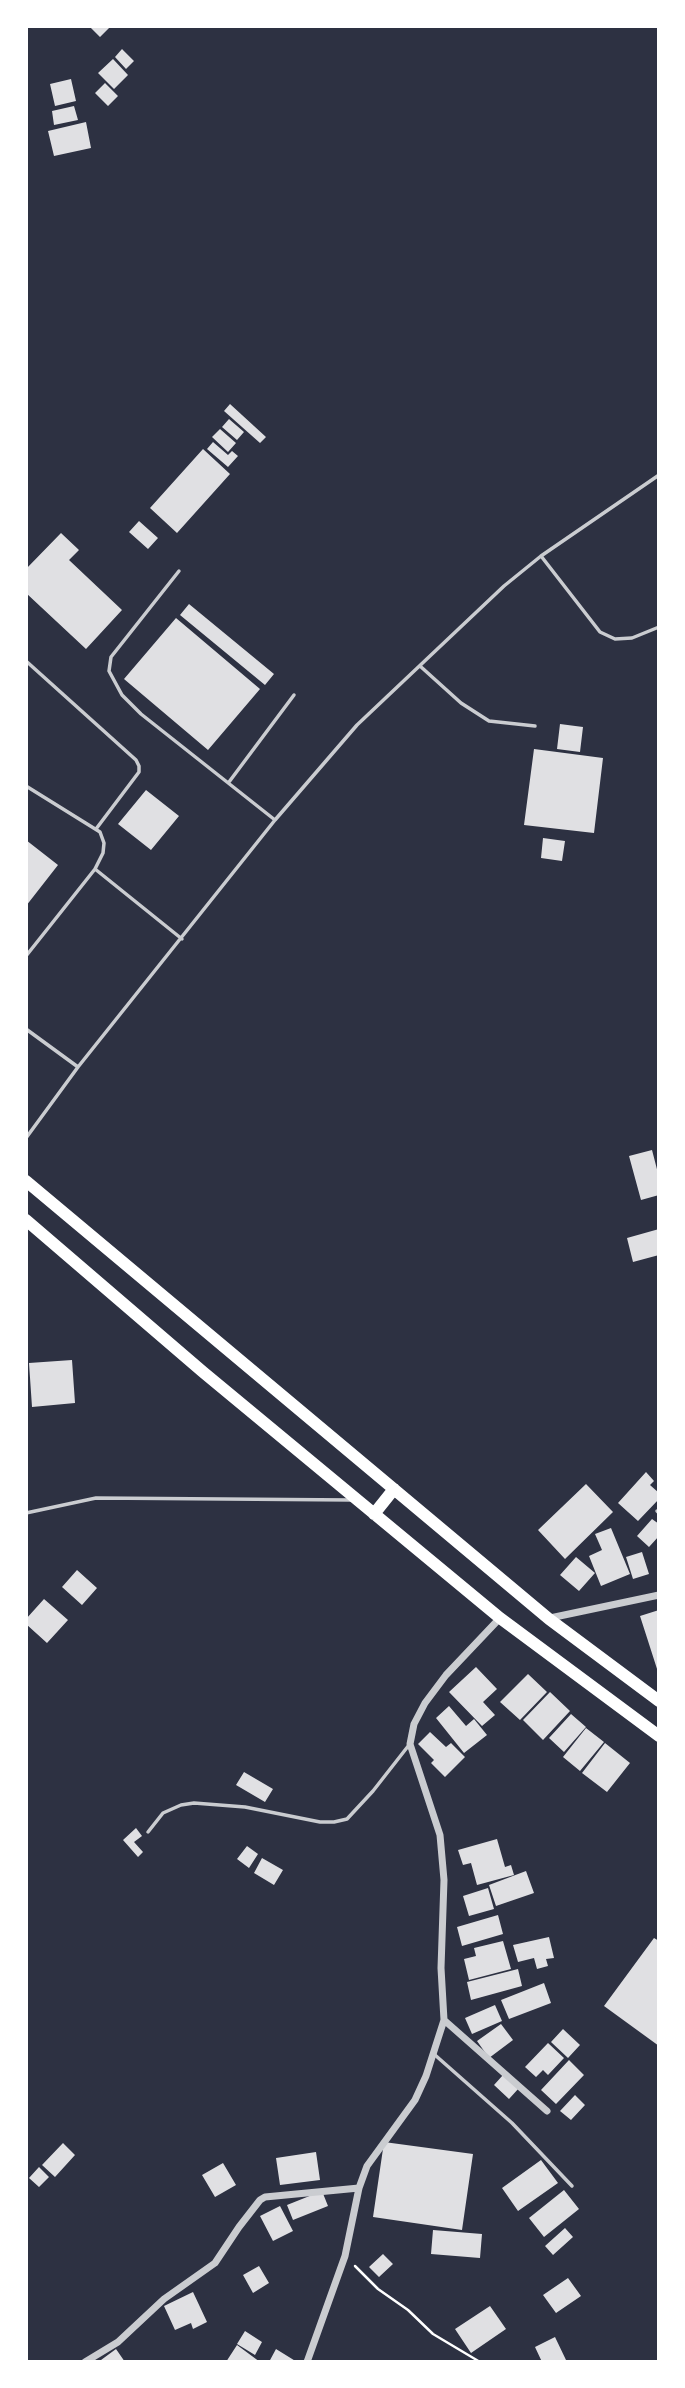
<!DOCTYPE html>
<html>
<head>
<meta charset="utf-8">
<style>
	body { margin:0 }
	#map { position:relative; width:685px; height:2388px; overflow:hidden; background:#2d3142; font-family:"Exo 2",sans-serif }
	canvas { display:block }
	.frame { position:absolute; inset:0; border:28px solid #fff; pointer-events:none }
</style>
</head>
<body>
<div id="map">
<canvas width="685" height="2388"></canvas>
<div class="frame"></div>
</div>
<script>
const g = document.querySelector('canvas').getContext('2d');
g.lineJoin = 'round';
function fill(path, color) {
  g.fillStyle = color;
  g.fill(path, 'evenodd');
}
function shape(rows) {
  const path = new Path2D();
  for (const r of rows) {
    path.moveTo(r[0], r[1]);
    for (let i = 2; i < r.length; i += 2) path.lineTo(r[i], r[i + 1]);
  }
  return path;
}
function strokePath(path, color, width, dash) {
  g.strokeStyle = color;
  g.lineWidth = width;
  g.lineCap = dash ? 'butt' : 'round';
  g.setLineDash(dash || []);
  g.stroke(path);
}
fill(shape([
	[89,26,111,26,100,37],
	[122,49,134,61,126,69,115,57],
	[113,59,128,75,114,89,98,73],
	[71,79,76,101,55,106,50,84],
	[105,83,118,96,108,106,95,93],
	[74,106,78,120,54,125,52,111],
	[86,122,91,148,54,156,48,131],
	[230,404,266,437,260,443,224,411],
	[229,419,244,432,237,440,222,427],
	[220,429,236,443,228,452,212,437],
	[213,442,228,455,232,451,238,456,228,467,207,449],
	[203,449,230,474,177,533,150,508],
	[139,521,158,538,148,549,129,532],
	[61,533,79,550,69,560,122,610,86,649,26,593,26,569],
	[189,604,274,674,265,685,180,615],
	[176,618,260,689,208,750,124,679],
	[560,724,583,727,580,752,557,749],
	[534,749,603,758,594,833,524,825],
	[146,790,179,816,151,850,118,824],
	[543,838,565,841,562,861,541,858],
	[26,840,58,865,26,906],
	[652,1150,659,1177,659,1195,641,1200,629,1156],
	[659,1229,659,1255,633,1262,627,1238],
	[72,1360,75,1403,32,1407,29,1363],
	[646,1472,654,1481,650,1485,659,1493,659,1499,638,1521,618,1503],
	[586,1484,613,1512,565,1559,538,1530],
	[652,1519,659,1524,659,1536,649,1547,637,1536],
	[611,1528,630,1574,601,1586,589,1556,602,1550,595,1534],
	[642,1552,649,1574,633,1579,626,1557],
	[576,1557,595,1573,579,1591,560,1575],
	[77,1570,97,1588,82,1605,62,1587],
	[44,1599,68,1620,47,1643,26,1624,26,1619],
	[659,1610,659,1672,658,1672,640,1616],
	[476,1667,497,1689,483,1702,495,1715,482,1726,449,1692],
	[528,1674,547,1692,520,1720,500,1702],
	[550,1692,570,1711,543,1740,523,1720],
	[449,1706,466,1726,474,1719,487,1735,464,1753,436,1718],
	[571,1714,586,1727,564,1752,549,1738],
	[586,1728,604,1742,580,1771,563,1757],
	[430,1732,446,1747,451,1743,465,1757,445,1777,431,1763,434,1760,418,1744],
	[605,1743,630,1763,607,1792,582,1773],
	[244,1772,273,1789,265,1802,236,1785],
	[136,1828,142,1836,134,1842,143,1852,138,1857,123,1840],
	[497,1839,505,1867,511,1865,514,1875,477,1885,471,1863,463,1865,458,1850],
	[247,1846,258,1854,249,1868,237,1859],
	[262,1858,283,1870,274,1885,254,1873],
	[526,1871,534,1893,496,1906,489,1885],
	[488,1888,494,1909,469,1916,463,1896],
	[498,1915,503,1934,462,1946,457,1927],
	[549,1937,554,1958,546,1959,548,1966,537,1969,534,1958,518,1962,513,1945],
	[654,1938,659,1941,659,2046,604,2006],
	[503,1941,511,1969,469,1980,464,1959,476,1956,474,1948],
	[518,1969,522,1986,471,2000,467,1982],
	[544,1983,551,2003,509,2019,501,2000],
	[495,2005,502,2021,472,2034,465,2018],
	[501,2024,513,2040,489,2058,477,2041],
	[563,2029,580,2045,568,2058,551,2042],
	[548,2043,564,2058,548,2075,543,2070,536,2077,525,2067],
	[569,2060,584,2075,556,2104,541,2090],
	[503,2075,519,2088,509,2099,494,2085],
	[575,2095,585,2105,571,2120,560,2111],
	[384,2142,473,2154,462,2230,373,2217],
	[63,2143,75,2155,55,2177,42,2165],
	[316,2152,320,2180,280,2185,276,2158],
	[541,2160,558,2183,518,2211,502,2188],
	[223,2163,236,2185,215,2197,202,2175],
	[39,2167,49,2177,39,2187,29,2178],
	[564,2190,579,2209,544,2237,529,2218],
	[322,2191,328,2206,293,2220,287,2205],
	[280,2206,293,2231,273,2241,260,2216],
	[565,2228,573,2237,553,2255,545,2246],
	[433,2230,482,2234,480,2258,431,2254],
	[383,2254,393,2264,379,2277,369,2267],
	[259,2266,269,2283,253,2293,243,2275],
	[568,2278,581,2296,556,2313,543,2295],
	[193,2292,207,2322,193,2329,191,2323,175,2330,164,2306],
	[490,2306,506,2329,471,2353,455,2329],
	[245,2331,262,2342,255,2355,237,2344],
	[555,2337,566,2360,561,2362,542,2362,535,2347],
	[237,2345,260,2362,226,2362],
	[116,2349,125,2362,102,2362,101,2360],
	[276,2349,297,2362,269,2362]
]), '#e0e0e3');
strokePath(shape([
	[355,2266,378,2289,408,2310,433,2334,480,2362]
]), '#fff', 2.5);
strokePath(shape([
	[541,556,600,632,615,639,632,638,659,627],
	[179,571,111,657,109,671,122,695,141,714,275,820],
	[26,661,136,760,139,766,139,772,96,829],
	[420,666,461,703,489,721,535,726],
	[229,782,294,695],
	[26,786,100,832,104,843,103,853,95,869,26,956],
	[95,869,182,939],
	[26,1029,78,1067],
	[26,1138,78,1067,275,820,357,725,504,586,541,556,659,475],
	[657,1511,659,1513],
	[26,1513,96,1498,351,1500],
	[148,1832,163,1813,181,1805,194,1803,245,1807,320,1822,334,1822,347,1819,373,1791,409,1745],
	[435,2055,512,2123,572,2186]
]), '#caccd0', 3.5);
strokePath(shape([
	[550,1618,659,1595],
	[444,2020,547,2111],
	[85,2362,118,2342,164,2299,215,2263,239,2227,260,2200,265,2197,359,2188],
	[307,2362,345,2256,359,2188,367,2166,415,2100,426,2076,444,2020,441,1968,444,1880,440,1835,410,1744,414,1724,425,1703,446,1675,500,1618]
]), '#caccd0', 7);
strokePath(shape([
	[26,1181,549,1619,659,1701],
	[26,1220,203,1372,500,1618,659,1736],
	[374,1514,394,1489]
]), '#fff', 12);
</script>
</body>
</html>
